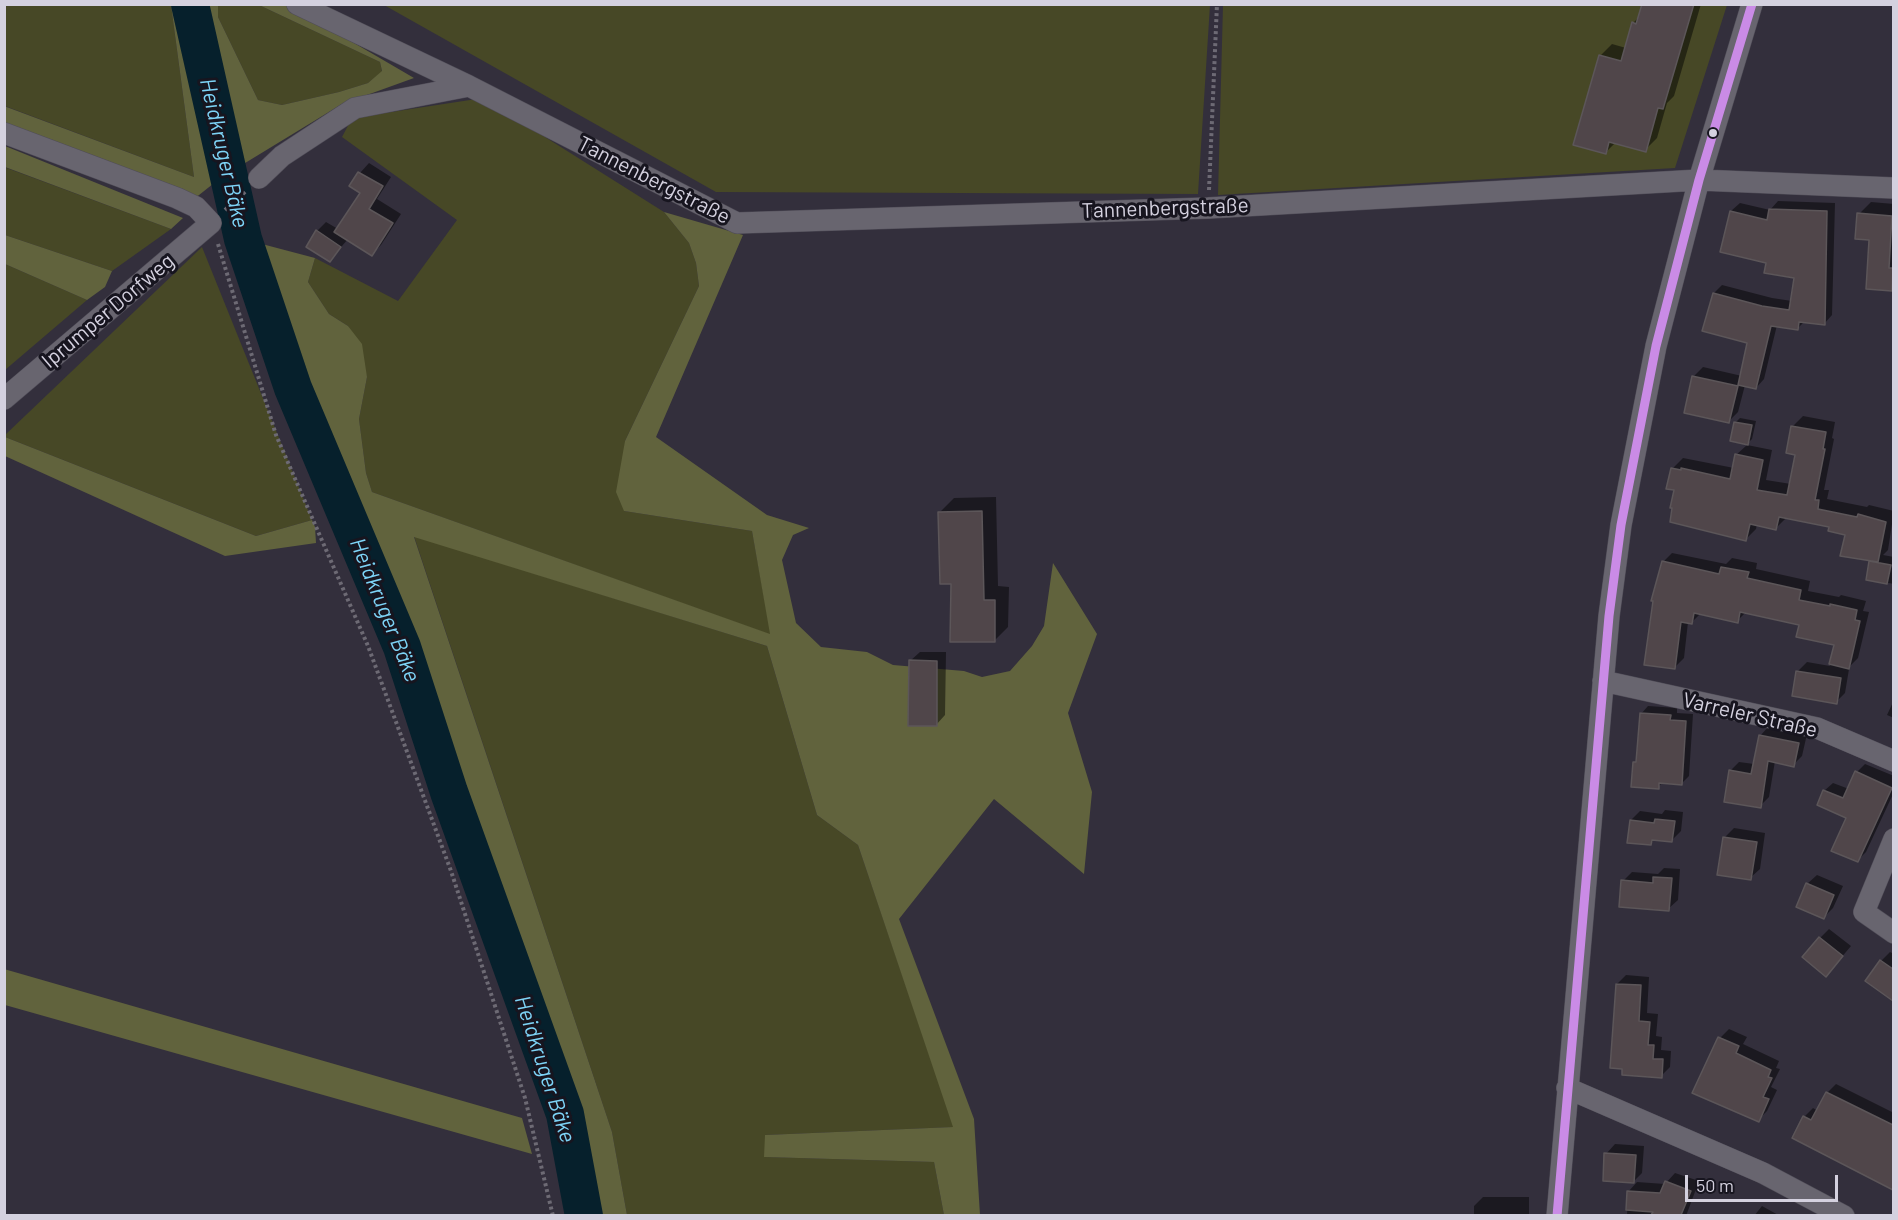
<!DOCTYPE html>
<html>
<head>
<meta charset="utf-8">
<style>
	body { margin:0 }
	#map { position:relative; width:1898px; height:1220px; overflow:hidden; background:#332f3c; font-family:Barlow,sans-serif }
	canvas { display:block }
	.frame { position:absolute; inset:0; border:6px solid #d4d1df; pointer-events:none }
	.scale { position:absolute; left:1685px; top:1175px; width:153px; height:27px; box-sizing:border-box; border:3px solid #d4d1df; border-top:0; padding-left:8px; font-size:18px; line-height:21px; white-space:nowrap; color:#d4d1df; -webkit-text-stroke:4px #17151f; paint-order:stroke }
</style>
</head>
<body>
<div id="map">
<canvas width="1898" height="1220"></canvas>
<div class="frame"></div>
<div class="scale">50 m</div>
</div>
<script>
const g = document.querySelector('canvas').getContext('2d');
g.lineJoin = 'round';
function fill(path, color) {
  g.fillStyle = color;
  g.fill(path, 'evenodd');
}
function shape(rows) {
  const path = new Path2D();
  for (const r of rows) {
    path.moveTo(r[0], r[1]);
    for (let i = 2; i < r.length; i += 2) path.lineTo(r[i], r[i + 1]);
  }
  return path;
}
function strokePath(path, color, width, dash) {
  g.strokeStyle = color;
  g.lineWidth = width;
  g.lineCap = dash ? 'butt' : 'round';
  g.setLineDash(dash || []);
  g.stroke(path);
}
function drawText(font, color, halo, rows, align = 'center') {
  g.font = font + ' Barlow,sans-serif';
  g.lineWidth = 6;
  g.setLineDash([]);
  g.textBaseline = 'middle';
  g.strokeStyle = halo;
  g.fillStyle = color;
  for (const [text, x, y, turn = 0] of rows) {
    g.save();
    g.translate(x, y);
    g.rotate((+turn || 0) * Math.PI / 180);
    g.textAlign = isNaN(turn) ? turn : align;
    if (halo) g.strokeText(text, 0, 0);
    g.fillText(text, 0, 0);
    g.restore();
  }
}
fill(shape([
	[4,5,171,5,194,177,5,106],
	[218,5,259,5,380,62,382,72,368,83,339,92,282,105,258,100,218,17],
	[384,5,1210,5,1198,194,716,192],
	[1223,5,1727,5,1675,168,1218,195],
	[483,98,664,212,689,243,696,263,699,286,625,441,624,511,752,531,771,635,372,492,366,473,359,419,367,377,348,326,329,314,308,282,315,258,398,301,457,220,342,137,352,118],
	[4,167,171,229,112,271,5,235],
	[202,247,312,520,256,536,5,437,5,435],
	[5,264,87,300,5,370],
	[414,536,767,646,817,815,858,845,954,1127,765,1135,765,1157,934,1162,944,1215,627,1215,612,1132]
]), '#474826');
fill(shape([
	[171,5,184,5,223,176,194,199,5,126,4,106,194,177],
	[195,5,218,5,218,17,258,100,282,105,339,92,368,83,382,71,380,62,259,5,289,5,414,78,342,104,232,171],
	[5,146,183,218,171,229,5,167],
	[664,212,743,235,656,437,767,515,809,528,793,535,782,560,796,623,821,647,867,652,893,665,964,671,982,677,1010,671,1032,646,1044,626,1053,563,1097,634,1068,713,1092,792,1084,874,994,799,899,919,974,1119,980,1215,944,1215,934,1162,764,1157,765,1135,953,1127,858,845,817,815,767,646,414,537,612,1132,627,1215,588,1215,567,1113,484,880,404,645,294,385,243,239,315,258,308,282,329,314,348,326,362,344,367,377,359,419,366,473,372,492,770,634,752,531,624,511,616,492,625,441,699,286,696,263,689,243],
	[5,235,112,271,105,287,87,300,5,264],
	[5,437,256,536,312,520,315,527,316,543,225,556,5,456],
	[4,969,522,1118,532,1154,5,1005]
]), '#61633d');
fill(shape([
	[1643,4,1701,4,1674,96,1667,103,1657,138,1645,150,1616,142,1605,153,1600,56,1612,44,1626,48,1633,23,1640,16],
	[369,163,391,177,377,199,401,214,381,245,372,254,348,239,330,260,317,231,326,222,338,229,362,192,351,186,360,173],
	[1778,201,1835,203,1832,315,1824,324,1805,321,1797,329,1777,325,1764,379,1756,388,1745,385,1738,412,1729,421,1694,376,1703,367,1742,376,1749,342,1714,293,1722,285,1772,298,1792,301,1795,277,1768,262,1731,211,1740,203,1770,210],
	[1871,202,1894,204,1894,289,1868,288,1871,239,1859,214],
	[1803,416,1835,422,1832,438,1834,439,1824,490,1829,490,1827,499,1867,507,1869,505,1894,511,1888,550,1883,555,1894,557,1894,584,1867,579,1873,560,1847,533,1831,526,1786,518,1776,528,1757,524,1756,529,1746,539,1676,489,1672,469,1683,458,1734,468,1736,455,1747,445,1772,450,1766,480,1791,484,1797,453,1792,427],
	[1740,418,1756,421,1752,439,1748,443,1736,422],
	[996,497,998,586,1009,587,1008,627,994,641,952,582,940,512,954,498],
	[1672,553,1726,564,1732,558,1757,563,1756,569,1810,581,1808,591,1839,597,1841,595,1866,601,1863,611,1869,612,1858,658,1847,669,1849,669,1845,693,1836,702,1798,671,1807,662,1830,666,1836,644,1800,624,1746,612,1737,621,1701,613,1691,623,1688,622,1684,658,1674,668,1663,562],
	[920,652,946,652,945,715,936,725,910,661],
	[1894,700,1894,718,1887,715],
	[1648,706,1677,708,1677,713,1693,714,1689,776,1682,783,1663,782,1658,787,1634,763,1638,759,1641,714],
	[1769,726,1807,734,1802,756,1793,765,1775,761,1769,797,1760,806,1730,771,1739,762,1754,764,1760,736],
	[1865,764,1894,776,1894,792,1866,852,1858,860,1848,817,1824,791,1833,783,1849,789,1857,772],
	[1665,810,1683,812,1681,831,1672,840,1655,839,1651,843,1631,820,1640,811,1662,814],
	[1734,828,1765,833,1760,869,1750,878,1725,837],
	[1664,868,1680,869,1678,900,1668,909,1623,881,1632,872,1658,874],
	[1817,875,1843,886,1833,908,1824,917,1807,884],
	[1829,929,1851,946,1835,965,1820,938],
	[1890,952,1894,954,1894,999,1867,981,1881,961],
	[1626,975,1649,977,1647,1013,1658,1014,1656,1036,1662,1037,1661,1050,1671,1051,1670,1067,1661,1076,1617,984],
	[1729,1029,1747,1037,1743,1044,1779,1061,1776,1068,1780,1069,1771,1087,1777,1090,1767,1111,1758,1120,1694,1092,1720,1038],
	[1836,1084,1894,1113,1894,1189,1804,1117,1813,1108,1818,1111,1828,1092],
	[1615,1144,1644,1146,1642,1173,1633,1182,1606,1154],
	[1675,1173,1699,1181,1686,1216,1627,1216,1628,1192,1637,1182,1665,1184],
	[1483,1197,1529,1197,1529,1216,1474,1216,1474,1206],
	[1762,1206,1780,1216,1754,1216]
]), '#0007');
strokePath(shape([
	[190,4,243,239,293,388,402,647,449,792,565,1114,584,1216]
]), '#06202c', 38);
const building = shape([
	[1642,4,1694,4,1663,109,1658,108,1646,152,1609,142,1606,154,1573,145,1599,55,1621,61,1632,22,1636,24,1642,4],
	[358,172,383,186,369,209,393,223,372,256,334,232,360,193,349,186,358,172],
	[1769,209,1827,211,1825,325,1799,322,1798,330,1771,326,1756,389,1738,385,1747,343,1702,331,1713,293,1762,306,1789,310,1794,278,1764,273,1766,263,1720,252,1730,211,1767,220,1769,209],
	[1857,213,1892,216,1889,268,1893,268,1892,291,1866,289,1869,240,1855,239,1857,213],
	[316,230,341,247,330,262,306,247,316,230],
	[1692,376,1738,386,1729,423,1684,413,1692,376],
	[1734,422,1752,425,1748,445,1730,441,1734,422],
	[1791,426,1826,432,1823,449,1825,449,1815,500,1819,500,1818,509,1857,517,1858,514,1886,522,1878,562,1840,556,1845,535,1828,531,1829,527,1779,517,1776,530,1750,524,1746,541,1670,522,1672,508,1670,508,1674,490,1666,489,1671,468,1681,470,1681,468,1730,479,1735,454,1763,460,1757,490,1787,495,1795,455,1786,453,1791,426],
	[982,511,984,600,995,600,995,642,950,642,951,584,940,584,938,512,982,511],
	[1662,561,1719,574,1721,567,1749,572,1747,578,1801,590,1799,600,1830,606,1830,604,1857,610,1855,620,1860,621,1849,669,1829,664,1834,645,1796,637,1799,625,1740,612,1738,623,1694,613,1692,624,1681,622,1675,669,1644,665,1653,601,1651,601,1662,561],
	[1869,561,1891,565,1887,584,1866,580,1869,561],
	[909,660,937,661,937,726,908,726,909,660],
	[1796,671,1841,678,1837,704,1792,696,1796,671],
	[1640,713,1671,715,1670,720,1686,721,1682,785,1659,783,1659,789,1631,787,1633,762,1636,762,1640,713],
	[1759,735,1799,743,1794,767,1768,761,1761,808,1724,802,1729,770,1751,774,1759,735],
	[1855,771,1892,788,1858,862,1831,851,1846,818,1817,805,1823,790,1843,798,1855,771],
	[1655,819,1675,821,1672,842,1652,840,1651,845,1627,843,1630,820,1654,823,1655,819],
	[1723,837,1757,842,1751,880,1717,875,1723,837],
	[1653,877,1672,878,1669,911,1619,907,1621,880,1653,883,1653,877],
	[1806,883,1834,895,1824,919,1796,907,1806,883],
	[1819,937,1843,956,1826,977,1802,957,1819,937],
	[1880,960,1893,969,1893,1001,1865,981,1880,960],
	[1616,984,1641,985,1639,1021,1650,1022,1648,1045,1654,1045,1653,1059,1663,1059,1662,1078,1622,1075,1622,1069,1610,1068,1616,984],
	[1718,1037,1739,1046,1736,1053,1771,1070,1768,1077,1772,1078,1763,1097,1769,1099,1759,1122,1692,1093,1718,1037],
	[1826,1092,1893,1125,1893,1190,1792,1138,1803,1116,1811,1120,1826,1092],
	[1604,1153,1636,1155,1634,1183,1603,1181,1604,1153],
	[1665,1181,1691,1191,1681,1215,1651,1215,1653,1212,1626,1210,1627,1191,1660,1193,1665,1181]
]);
fill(building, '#50464a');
strokePath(building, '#5c5659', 1.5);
const minor = shape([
	[297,4,469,86,737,223,1208,208,1699,180,1894,188],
	[4,133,177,198,196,207,211,223,4,399],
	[259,178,282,156,355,108,469,86],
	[1603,681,1817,728,1894,761],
	[1894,839,1864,912,1894,933],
	[1567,1088,1763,1173,1844,1216],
	[1557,1216,1609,616,1621,525,1656,346,1699,180,1752,4]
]);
strokePath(minor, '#504d58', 22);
strokePath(shape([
	[1209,190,1217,4],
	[225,210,246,191],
	[218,244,276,435,368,646,451,871,525,1098,553,1216]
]), '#6d6a74', 4, [3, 3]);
strokePath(minor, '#68656f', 21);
strokePath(shape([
	[1557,1216,1609,616,1621,525,1656,346,1699,180,1752,4]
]), '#ca8be6', 9);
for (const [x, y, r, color] of [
	[1713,133,5,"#d4d1df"]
]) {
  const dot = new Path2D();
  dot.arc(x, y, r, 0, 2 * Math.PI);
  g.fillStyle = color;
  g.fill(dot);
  strokePath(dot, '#17151f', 2);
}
drawText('21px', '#d4d1df', '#17151f', [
	["Tannenbergstraße",654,180,27],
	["Tannenbergstraße",1165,208,-2],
	["Iprumper Dorfweg",108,311,-40],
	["Varreler Straße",1750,715,13]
]);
drawText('italic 22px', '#7dd3f6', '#17151f', [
	["Heidkruger Bäke",224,153,77],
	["Heidkruger Bäke",385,610,68],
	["Heidkruger Bäke",545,1069,72]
]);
</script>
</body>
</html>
